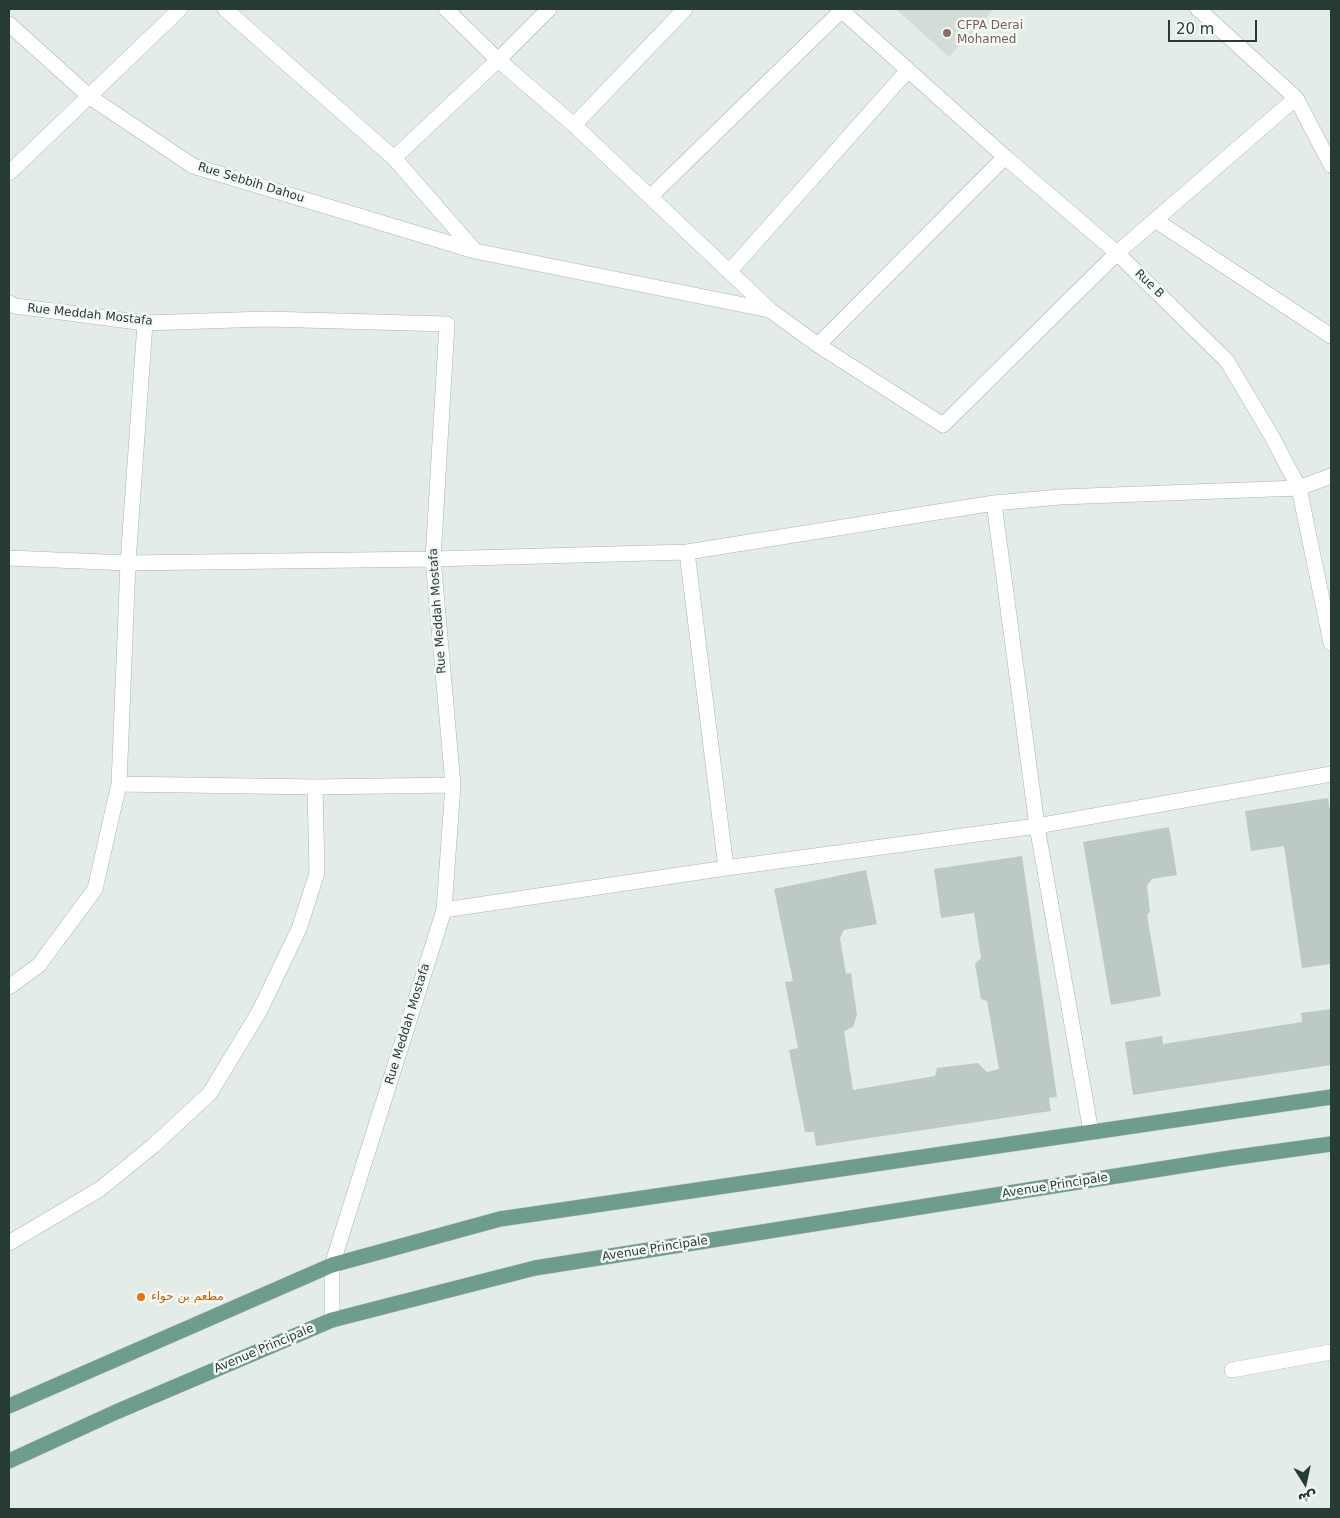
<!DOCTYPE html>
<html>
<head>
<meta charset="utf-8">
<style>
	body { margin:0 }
	#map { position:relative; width:1340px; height:1518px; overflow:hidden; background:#e4ece8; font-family:"DejaVu Sans",Vazirmatn,sans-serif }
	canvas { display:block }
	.frame { position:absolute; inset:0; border:10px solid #263c33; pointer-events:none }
	.north { position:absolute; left:1280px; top:1458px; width:50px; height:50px; -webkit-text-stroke:4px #f5f9f6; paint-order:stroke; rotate:170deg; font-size:14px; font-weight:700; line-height:20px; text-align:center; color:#263c33 }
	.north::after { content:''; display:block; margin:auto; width:18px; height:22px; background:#263c33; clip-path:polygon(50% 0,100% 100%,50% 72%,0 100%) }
	.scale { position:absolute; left:1168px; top:20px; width:89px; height:22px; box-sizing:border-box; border:2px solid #263c33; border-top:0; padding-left:6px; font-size:15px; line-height:18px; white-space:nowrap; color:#263c33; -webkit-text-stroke:4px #f5f9f6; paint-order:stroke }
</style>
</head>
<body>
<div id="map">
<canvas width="1340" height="1518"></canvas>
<div class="frame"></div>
<div class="north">ش</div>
<div class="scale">20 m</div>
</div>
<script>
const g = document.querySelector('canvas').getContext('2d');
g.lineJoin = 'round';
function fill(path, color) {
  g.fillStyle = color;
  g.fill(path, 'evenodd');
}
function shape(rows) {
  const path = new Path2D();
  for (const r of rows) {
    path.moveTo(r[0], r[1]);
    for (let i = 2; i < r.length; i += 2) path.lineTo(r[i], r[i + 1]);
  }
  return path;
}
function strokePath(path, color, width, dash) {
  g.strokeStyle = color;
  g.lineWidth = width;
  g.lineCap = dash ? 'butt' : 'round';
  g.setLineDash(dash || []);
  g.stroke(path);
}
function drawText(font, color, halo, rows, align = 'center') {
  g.font = font + ' "DejaVu Sans",Vazirmatn,sans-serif';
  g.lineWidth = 5;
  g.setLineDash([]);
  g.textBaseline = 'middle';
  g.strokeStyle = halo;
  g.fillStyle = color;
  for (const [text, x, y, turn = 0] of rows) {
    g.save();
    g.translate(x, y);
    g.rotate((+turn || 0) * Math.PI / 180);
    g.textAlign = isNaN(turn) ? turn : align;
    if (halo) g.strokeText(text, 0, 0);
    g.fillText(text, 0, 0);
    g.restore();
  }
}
fill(shape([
	[896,9,994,9,949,57]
]), '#d3dcd7');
fill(shape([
	[1328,798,1331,817,1331,964,1302,968,1284,846,1251,851,1245,811],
	[1169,827,1177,875,1152,879,1147,886,1150,912,1147,915,1161,996,1111,1005,1083,842],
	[1022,856,1057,1097,1049,1098,1051,1111,816,1146,814,1132,805,1132,789,1050,798,1048,785,982,793,981,774,889,866,870,877,924,844,930,840,938,846,974,851,973,857,1015,853,1027,844,1031,853,1090,935,1076,937,1068,978,1063,987,1072,999,1069,987,1001,981,999,975,964,981,958,974,913,941,918,934,869],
	[1331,1009,1331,1065,1133,1095,1125,1042,1162,1036,1163,1044,1302,1022,1301,1013]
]), '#bdcac3');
const minor = shape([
	[225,9,394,158,475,251,769,310],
	[446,9,498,60,574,125,770,310,818,345,943,425,1117,253,1296,98],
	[840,9,1005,157,1117,253,1227,361,1271,435,1299,488,1331,643],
	[1198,9,1296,98,1331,165],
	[9,24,90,97,193,166,475,251],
	[574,125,685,9],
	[394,158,498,60,549,9],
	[9,173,180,9],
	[650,197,842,10],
	[1155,220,1331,336],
	[729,272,908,70],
	[9,303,15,306,145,323,266,319,447,324,433,559,453,785,444,910,332,1265,332,1320],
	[818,345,1005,157],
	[994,503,1037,826,1091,1132],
	[687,552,726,868],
	[9,558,128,563,433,559,687,552,994,503,1060,497,1299,488,1331,476],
	[119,784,315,787,453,785],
	[444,910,726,868,1037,826,1331,774],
	[9,987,39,965,95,889,119,784,128,563,145,323],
	[9,1243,100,1189,153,1146,210,1093,259,1012,299,929,317,873,315,787],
	[1232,1370,1331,1352]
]);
const primary = shape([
	[9,1406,332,1265,500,1219,1331,1097],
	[9,1461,116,1412,332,1320,535,1268,1230,1158,1331,1144]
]);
strokePath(minor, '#a7b4ae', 16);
strokePath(primary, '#c2c8c6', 16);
strokePath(minor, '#fff', 15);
strokePath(primary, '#6e9d8b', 15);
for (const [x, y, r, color] of [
	[947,33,5,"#8d6e63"],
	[141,1297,5,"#e8710a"]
]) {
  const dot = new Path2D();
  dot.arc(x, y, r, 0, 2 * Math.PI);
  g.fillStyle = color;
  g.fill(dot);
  strokePath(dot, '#f5f9f6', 2);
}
drawText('12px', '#785e54', '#f5f9f6', [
	["CFPA Derai",957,26],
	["Mohamed",957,40]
], 'left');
drawText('12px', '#263c33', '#f5f9f6', [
	["Rue Sebbih Dahou",251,183,17],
	["Rue B",1149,284,44],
	["Rue Meddah Mostafa",90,315,6],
	["Rue Meddah Mostafa",438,611,-94],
	["Rue Meddah Mostafa",408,1024,-73],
	["Avenue Principale",1055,1186,-9],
	["Avenue Principale",655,1249,-9],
	["Avenue Principale",264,1349,-23]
]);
drawText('12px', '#c56008', '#f5f9f6', [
	["مطعم بن حواء",151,1297]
], 'left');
</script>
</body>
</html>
